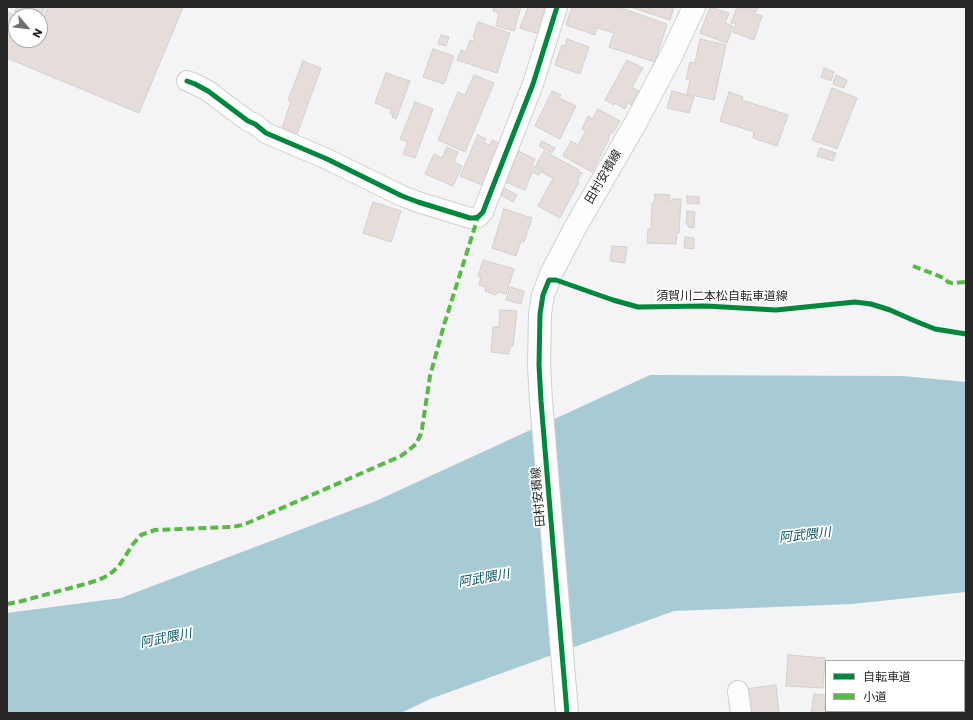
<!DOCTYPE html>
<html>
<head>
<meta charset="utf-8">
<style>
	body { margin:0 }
	#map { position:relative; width:973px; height:720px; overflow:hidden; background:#f4f3f5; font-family:Poppins,"Noto Sans JP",sans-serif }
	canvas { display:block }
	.frame { position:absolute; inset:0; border:8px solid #272728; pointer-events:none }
	.legend { position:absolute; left:825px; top:660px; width:140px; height:52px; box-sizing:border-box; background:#fff; border:1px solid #a9a9a9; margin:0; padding:5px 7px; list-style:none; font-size:12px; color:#272728 }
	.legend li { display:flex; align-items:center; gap:8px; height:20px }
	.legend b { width:20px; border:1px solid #a9a9a9 }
	.north { position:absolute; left:8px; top:8px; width:40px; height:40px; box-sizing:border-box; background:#fff; border:1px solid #a9a9a9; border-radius:50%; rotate:118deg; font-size:11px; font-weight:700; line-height:16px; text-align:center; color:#272728 }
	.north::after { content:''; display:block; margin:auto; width:14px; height:18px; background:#6f6e70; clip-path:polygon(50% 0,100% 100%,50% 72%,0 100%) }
</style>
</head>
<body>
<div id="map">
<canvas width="973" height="720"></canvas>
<div class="frame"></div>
<ul class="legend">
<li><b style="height:5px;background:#00873e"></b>自転車道</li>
<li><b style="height:5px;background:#58b947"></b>小道</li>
</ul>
<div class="north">N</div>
</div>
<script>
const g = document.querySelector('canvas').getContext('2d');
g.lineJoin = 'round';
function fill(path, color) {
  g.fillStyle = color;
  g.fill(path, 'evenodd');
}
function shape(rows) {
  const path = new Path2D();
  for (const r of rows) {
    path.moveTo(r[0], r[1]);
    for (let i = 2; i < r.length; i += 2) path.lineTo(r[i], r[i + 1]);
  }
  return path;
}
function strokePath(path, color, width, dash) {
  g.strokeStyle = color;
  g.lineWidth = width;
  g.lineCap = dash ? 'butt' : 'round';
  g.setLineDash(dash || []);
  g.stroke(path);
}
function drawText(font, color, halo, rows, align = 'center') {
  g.font = font + ' Poppins,"Noto Sans JP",sans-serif';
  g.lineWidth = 3.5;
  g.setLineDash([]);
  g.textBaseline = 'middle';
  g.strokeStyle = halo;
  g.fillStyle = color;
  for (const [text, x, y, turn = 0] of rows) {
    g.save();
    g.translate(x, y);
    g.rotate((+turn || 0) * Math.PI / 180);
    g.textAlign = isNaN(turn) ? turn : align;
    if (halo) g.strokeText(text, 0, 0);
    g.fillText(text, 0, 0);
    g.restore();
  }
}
fill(shape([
	[650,375,903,376,966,382,966,592,852,604,674,611,430,699,401,713,7,713,7,613,121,598,376,501]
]), '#a6cbd4');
const building = shape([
	[17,7,45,7,40,19,40,16,24,16,15,12,17,7],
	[48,7,183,7,139,113,7,58,7,12,16,16,16,40,40,40,40,26,48,7],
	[494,7,521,7,514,31,496,26,499,13,493,11,494,7],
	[528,7,551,7,539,34,520,28,528,7],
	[572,7,618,7,667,24,655,62,609,47,614,33,597,28,595,35,566,25,572,7],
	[630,7,674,7,670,20,630,7],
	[710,7,729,13,725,23,733,26,727,43,700,33,710,7],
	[737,7,762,16,754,40,733,32,736,24,731,23,737,7],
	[742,7,758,7,756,12,742,7],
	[478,22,510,33,497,73,457,60,461,50,466,52,470,40,474,41,475,38,473,37,478,22],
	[441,35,449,37,446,46,438,44,441,35],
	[567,39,589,47,580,74,555,65,562,45,565,46,567,39],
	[700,39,726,45,714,100,687,94,690,80,686,79,690,62,695,63,700,39],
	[433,49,454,56,444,84,423,77,433,49],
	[627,60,643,68,632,87,639,91,631,105,628,103,625,109,615,103,614,105,605,100,627,60],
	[303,61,321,68,297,134,282,128,291,101,288,100,303,61],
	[824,68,834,72,831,81,821,77,824,68],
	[386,73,410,81,396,119,392,117,393,115,390,113,392,110,375,103,386,73],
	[474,75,494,83,465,152,438,140,458,92,465,95,474,75],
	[836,75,847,80,844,88,833,84,836,75],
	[832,88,857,98,837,149,812,140,832,88],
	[552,91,561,95,559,98,576,106,560,139,535,126,552,91],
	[672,91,694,97,689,113,667,108,672,91],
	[729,92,743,97,742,100,788,115,777,146,753,138,754,132,720,121,729,92],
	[415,102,433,109,415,158,403,154,408,142,400,139,415,102],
	[598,109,620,121,613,133,611,132,608,138,609,139,592,172,563,156,571,141,578,145,586,131,582,129,588,116,592,119,598,109],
	[478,135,486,139,484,143,490,145,492,140,504,146,486,182,484,181,482,185,460,176,478,135],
	[542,141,555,148,552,153,539,146,542,141],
	[447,147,458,152,454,162,462,166,453,186,425,174,434,154,442,158,447,147],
	[820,148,836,153,833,161,817,156,820,148],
	[518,151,535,159,532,165,541,169,539,175,532,172,525,190,506,182,518,151],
	[544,151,579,170,578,172,582,173,577,181,579,182,560,218,538,206,553,178,541,172,543,169,536,165,544,151],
	[504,188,517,195,513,202,501,195,504,188],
	[655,194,670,195,669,201,672,201,672,199,681,199,679,233,677,233,676,244,647,243,648,229,651,229,652,203,654,203,655,194],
	[687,196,699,197,699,204,687,203,687,196],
	[373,202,401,211,391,242,363,233,373,202],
	[504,209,532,218,524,242,521,241,516,256,492,248,504,209],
	[687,211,695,212,694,228,688,227,688,224,686,224,687,211],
	[685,237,694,238,694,249,684,248,685,237],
	[612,246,627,247,625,263,610,261,612,246],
	[483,260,514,269,506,294,497,292,496,295,485,291,486,287,479,285,481,277,478,276,483,260],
	[510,287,524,291,521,304,506,300,510,287],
	[500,310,517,311,513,346,510,346,509,354,491,352,493,327,499,327,500,310],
	[788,655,825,658,823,688,786,686,788,655],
	[776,685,779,713,748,713,745,689,776,685],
	[814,694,826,695,824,713,811,713,814,694]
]);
fill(building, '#e6dddb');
strokePath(building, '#d0cfcf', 1);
const minor = shape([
	[187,81,195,84,208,91,248,121,255,124,266,133,327,159,402,196,418,202,470,218,474,218,478,217,483,212,486,204,533,84,557,7],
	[738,691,741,713]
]);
const major = shape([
	[567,713,541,401,539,365,540,314,543,295,552,272,576,226,635,124,672,54,694,7]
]);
strokePath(minor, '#cfced0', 22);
strokePath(major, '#cfced0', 24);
strokePath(minor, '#fdfdfe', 20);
strokePath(major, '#fdfdfe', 22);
strokePath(shape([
	[913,266,934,274,944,278,948,282,952,283,966,282],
	[7,604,22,601,89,583,103,578,110,574,119,566,133,544,141,535,155,530,231,527,243,525,401,456,409,450,416,444,420,436,422,429,430,376,444,325,478,217]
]), '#58b947', 4, [8, 4]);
strokePath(shape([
	[187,81,195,84,208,91,248,121,255,124,266,133,327,159,402,196,418,202,470,218,474,218,478,217,483,212,486,204,533,84,557,7],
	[567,713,541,401,539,365,540,314,543,295,549,280,556,280,613,300,638,307,706,306,776,310,835,304,855,302,871,304,890,310,915,321,935,329,966,334]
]), '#00873e', 5);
drawText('12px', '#272728', '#fff', [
	["田村安積線",604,177,-60],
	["須賀川二本松自転車道線",722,297],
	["田村安積線",539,497,-95]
]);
drawText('italic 13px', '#095664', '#fff', [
	["阿武隈川",805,536,-6],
	["阿武隈川",484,579,-10],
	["阿武隈川",166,639,-11]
]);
</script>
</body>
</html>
